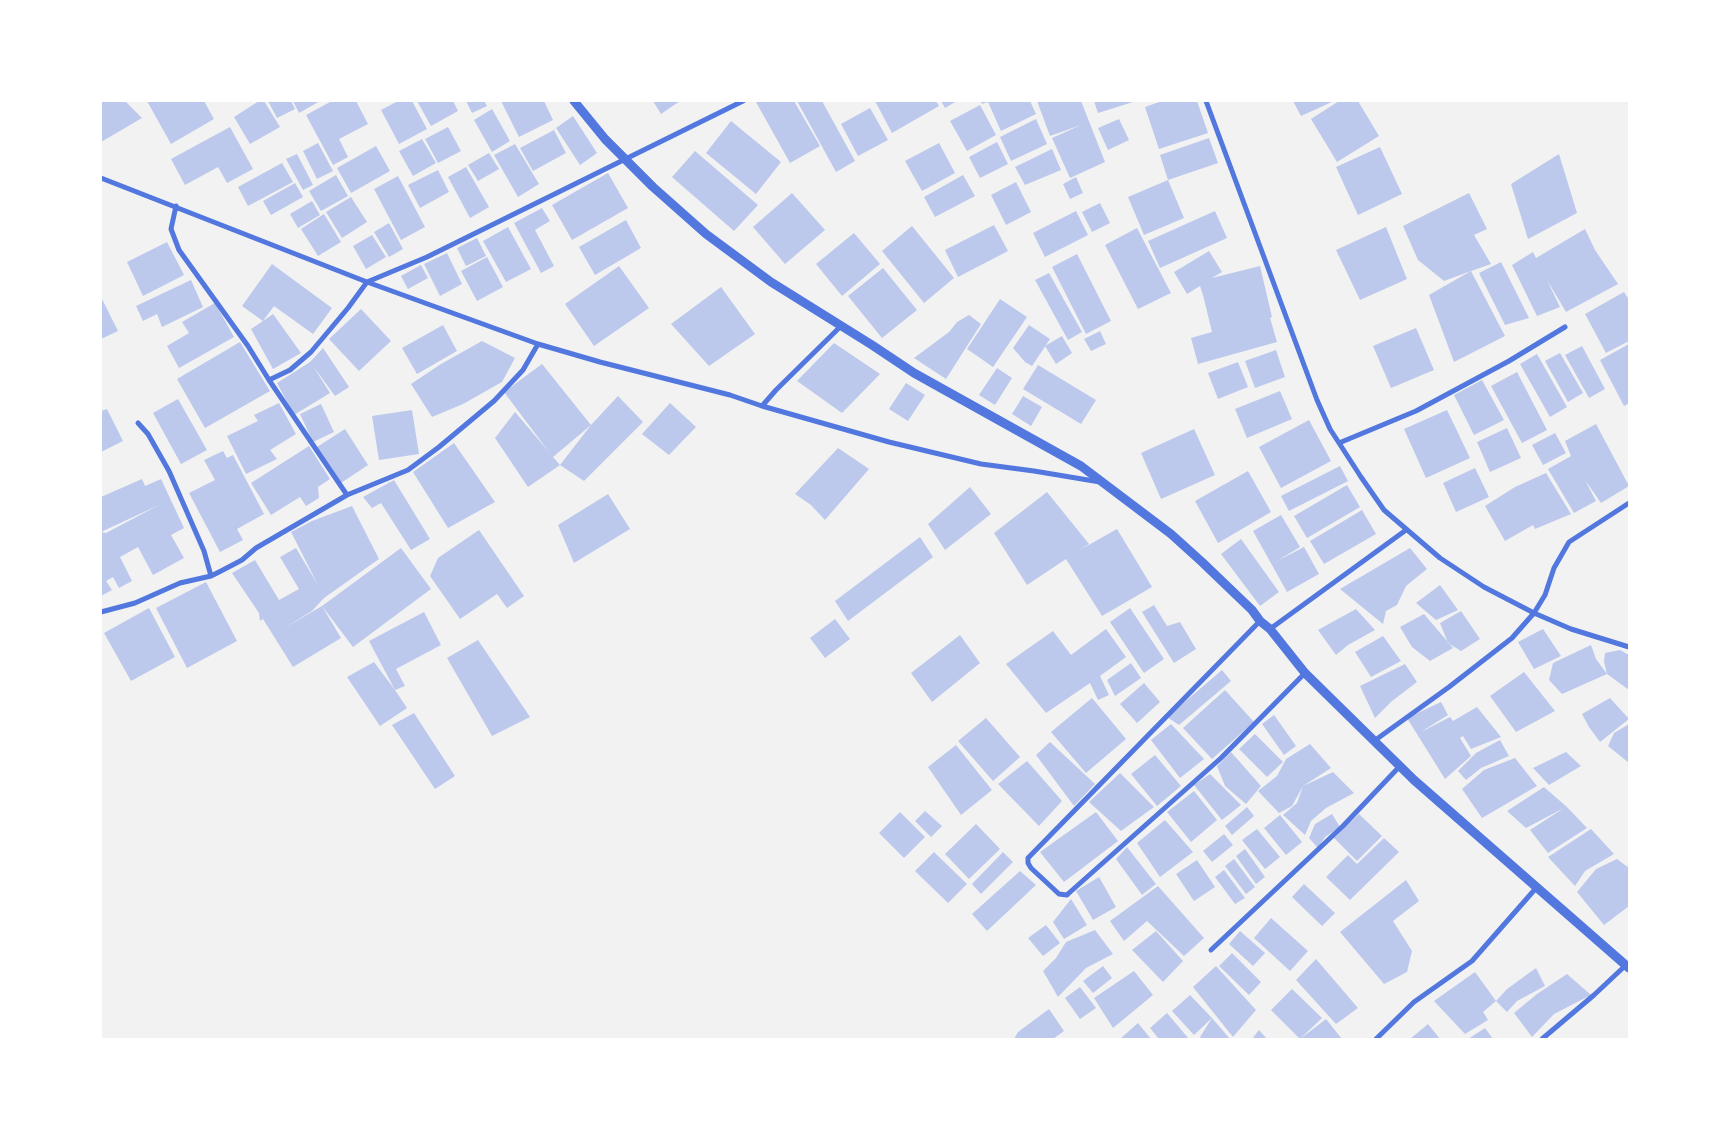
<!DOCTYPE html>
<html>
<head>
<meta charset="utf-8">
<style>
	body { margin:0 }
	#map { position:relative; width:1730px; height:1140px; overflow:hidden; background:#f2f2f2; font-family:"Nunito Sans",sans-serif }
	canvas { display:block }
	.frame { position:absolute; inset:0; border:102px solid #fff; pointer-events:none }
</style>
</head>
<body>
<div id="map">
<canvas width="1730" height="1140"></canvas>
<div class="frame"></div>
</div>
<script>
const g = document.querySelector('canvas').getContext('2d');
g.lineJoin = 'round';
function fill(path, color) {
  g.fillStyle = color;
  g.fill(path, 'evenodd');
}
function shape(rows) {
  const path = new Path2D();
  for (const r of rows) {
    path.moveTo(r[0], r[1]);
    for (let i = 2; i < r.length; i += 2) path.lineTo(r[i], r[i + 1]);
  }
  return path;
}
function strokePath(path, color, width, dash) {
  g.strokeStyle = color;
  g.lineWidth = width;
  g.lineCap = dash ? 'butt' : 'round';
  g.setLineDash(dash || []);
  g.stroke(path);
}
fill(shape([
	[101,101,125,101,142,118,101,142],
	[147,101,204,101,214,119,171,144],
	[259,101,264,101,280,127,250,144,234,117],
	[268,101,291,101,295,109,277,118],
	[293,101,320,101,299,113],
	[332,101,356,101,368,124,339,139,348,157,333,165,306,115],
	[398,101,412,101,427,129,399,144,381,110],
	[417,101,453,101,458,111,431,126],
	[466,101,484,101,487,106,472,113],
	[501,101,544,101,553,120,519,137],
	[653,101,680,101,661,114],
	[758,101,794,101,820,146,790,163,756,102],
	[797,101,822,101,855,161,836,172],
	[875,101,936,101,939,106,892,133],
	[941,101,957,101,945,108],
	[981,101,1030,101,1036,114,1001,131,988,102,982,104],
	[1037,101,1081,101,1105,162,1070,178,1052,138,1081,125,1050,136],
	[1094,101,1133,101,1133,102,1098,113],
	[1162,101,1197,101,1208,133,1159,149,1145,107],
	[1293,101,1334,101,1301,116],
	[1339,101,1358,101,1379,136,1337,162,1311,119],
	[980,105,996,135,967,151,950,121],
	[870,108,888,140,858,156,841,124],
	[492,109,510,141,492,152,474,120],
	[573,116,597,153,580,165,556,128],
	[1036,119,1047,144,1011,161,1000,137],
	[1119,119,1129,140,1108,150,1098,128],
	[731,121,781,162,756,194,706,153],
	[230,127,253,169,227,183,218,167,185,185,171,159],
	[448,127,461,151,438,163,425,139],
	[554,130,566,153,533,171,520,148],
	[1209,138,1218,163,1168,180,1160,155],
	[422,139,436,163,413,176,399,151],
	[997,142,1008,164,980,178,969,157],
	[318,143,333,171,317,179,303,151],
	[939,143,955,173,922,191,905,161],
	[515,144,539,184,518,197,494,155],
	[376,146,390,171,351,193,337,168],
	[1380,147,1402,194,1358,215,1336,167],
	[1052,149,1061,170,1025,185,1015,167],
	[695,151,758,205,734,231,672,177],
	[489,153,499,169,478,181,468,165],
	[297,154,313,185,303,190,286,159],
	[1559,154,1577,213,1528,239,1511,184],
	[282,163,293,182,248,206,238,187],
	[466,167,489,207,470,218,448,177],
	[438,170,449,192,420,208,408,185],
	[608,173,628,208,572,240,552,205],
	[336,175,348,196,321,211,309,191],
	[963,175,975,196,935,217,924,197],
	[398,176,425,227,401,240,374,189],
	[1076,177,1083,193,1070,199,1063,184],
	[1168,180,1184,218,1144,235,1128,197],
	[1016,182,1031,212,1006,225,991,195],
	[295,183,303,197,271,215,263,201],
	[792,193,825,230,785,264,753,227],
	[1469,193,1487,229,1474,235,1491,264,1471,271,1505,336,1454,362,1429,295,1471,271,1444,281,1418,260,1403,226],
	[351,197,367,222,342,238,326,212],
	[312,201,320,215,298,228,290,214],
	[1100,203,1110,223,1092,232,1082,212],
	[542,208,550,221,535,230,554,266,541,273,514,223],
	[1076,211,1088,235,1045,257,1033,233],
	[1215,211,1227,238,1160,268,1148,241],
	[324,214,341,242,318,256,301,229],
	[626,220,641,248,595,275,579,247],
	[389,223,403,249,389,257,374,232],
	[994,225,1008,251,958,277,945,250],
	[912,226,954,278,924,303,882,251],
	[508,227,531,269,506,282,483,241],
	[1386,227,1407,279,1360,300,1336,250],
	[1137,228,1171,293,1138,309,1105,245],
	[1585,229,1595,250,1618,284,1566,312,1547,280,1560,307,1537,316,1512,265,1533,252,1536,258],
	[854,233,880,264,842,296,816,264],
	[372,235,386,257,366,269,353,246],
	[477,238,486,256,466,266,457,248],
	[167,242,184,275,143,296,127,262],
	[1209,251,1222,272,1212,278,1260,266,1272,317,1270,318,1277,342,1198,364,1191,338,1212,332,1203,295,1200,286,1187,294,1174,272],
	[447,253,462,284,440,296,424,264],
	[1077,254,1111,321,1086,334,1052,267],
	[487,257,503,287,477,301,461,271],
	[1501,262,1529,318,1505,325,1479,273],
	[272,264,332,308,313,334,274,306,263,321,273,314,301,353,273,369,251,329,263,321,242,306],
	[421,265,428,278,408,289,401,276],
	[619,266,649,308,594,346,565,304],
	[883,268,917,310,882,338,848,296],
	[1049,273,1082,332,1068,340,1035,280],
	[191,280,203,307,162,327,157,314,143,321,136,306],
	[721,287,755,334,709,366,671,324],
	[1624,292,1629,300,1629,341,1606,353,1585,314],
	[101,297,118,331,101,339],
	[1000,299,1027,317,993,367,967,349],
	[215,303,234,337,179,368,167,346,189,333,182,322],
	[361,309,391,341,359,371,329,339],
	[969,315,981,324,946,379,914,358,949,332,957,322],
	[443,325,457,351,417,374,402,348],
	[1029,325,1050,339,1032,366,1025,362,1013,348],
	[1416,328,1434,370,1391,388,1373,346],
	[1100,331,1106,344,1091,351,1084,339],
	[1062,336,1072,353,1056,364,1045,346],
	[482,341,515,358,502,382,463,404,432,417,411,384,441,364],
	[240,342,270,391,205,428,177,379],
	[834,343,880,374,842,413,797,381],
	[1629,344,1629,403,1624,406,1600,360],
	[1582,346,1605,389,1589,398,1565,355],
	[323,348,349,387,335,396,313,366,330,393,294,415,277,383,310,362],
	[1276,350,1285,377,1255,388,1245,361],
	[1560,353,1583,393,1568,402,1545,361],
	[1537,354,1567,407,1550,417,1520,364],
	[1238,362,1248,387,1218,399,1208,373],
	[542,364,591,425,618,396,643,422,584,481,560,465,591,425,553,457,560,465,528,487,495,438,515,412,549,452,504,392],
	[1038,365,1096,400,1081,424,1023,389],
	[997,368,1012,378,995,405,979,395],
	[1517,372,1547,430,1522,443,1491,386],
	[1482,380,1504,420,1474,435,1454,395],
	[906,383,925,395,908,421,889,409],
	[1280,391,1292,419,1247,438,1235,409],
	[1023,396,1042,407,1031,426,1012,414],
	[178,399,207,450,181,464,153,413],
	[279,403,296,434,270,450,277,459,246,474,227,436,258,421,254,415],
	[670,403,696,427,669,455,642,434],
	[321,404,334,432,313,442,300,414],
	[107,409,123,441,101,452,101,411],
	[412,410,419,454,379,460,372,416],
	[1447,410,1470,458,1426,478,1404,429],
	[1309,420,1331,461,1281,488,1259,447],
	[1596,424,1629,486,1601,503,1585,480,1596,501,1574,513,1548,469,1571,456,1565,441],
	[1507,428,1521,458,1490,472,1477,442],
	[345,429,368,465,341,483,317,447],
	[1194,429,1215,475,1161,499,1141,453],
	[1555,433,1566,453,1543,465,1532,445],
	[454,443,495,502,448,528,413,472],
	[309,446,330,479,318,487,319,498,306,506,300,497,271,515,251,483],
	[838,448,869,469,825,520,811,505,795,494],
	[223,451,227,458,233,455,264,514,237,529,243,540,220,552,189,493,215,480,204,460],
	[1340,466,1348,481,1289,511,1281,496],
	[1475,468,1489,497,1456,512,1443,483],
	[1248,471,1271,512,1218,543,1195,501],
	[1546,473,1571,514,1535,529,1533,525,1505,541,1485,506,1515,487],
	[142,479,145,486,161,479,184,528,171,535,184,558,153,575,138,547,120,557,132,581,119,588,113,577,106,581,112,590,101,596,101,497],
	[159,505,106,533,101,532],
	[394,480,430,539,411,550,381,503,372,508,363,497],
	[1347,485,1360,507,1307,538,1294,516],
	[970,487,991,514,945,550,928,524],
	[1047,492,1089,544,1078,551,1117,529,1152,587,1102,616,1066,559,1027,585,994,533],
	[608,494,630,529,574,563,558,525],
	[352,506,379,559,324,598,312,611,283,629,322,606,401,548,431,589,353,647,322,606,341,638,293,667,263,619,260,621,259,613,232,573,255,560,279,600,299,589,280,557,296,548,318,585,291,532,312,521],
	[1362,510,1376,534,1324,564,1310,541],
	[1281,515,1300,547,1277,561,1304,547,1319,574,1287,592,1253,531],
	[479,530,524,596,507,608,497,594,460,619,430,576,438,558],
	[920,537,933,557,848,621,835,601],
	[1241,539,1279,592,1260,606,1221,554],
	[1410,548,1427,569,1406,586,1397,605,1386,611,1383,624,1340,589],
	[206,582,237,641,187,668,156,608],
	[1440,585,1458,610,1436,620,1416,603],
	[1154,605,1167,626,1180,622,1196,649,1174,663,1142,612],
	[149,608,175,657,131,681,104,633],
	[1130,608,1164,659,1144,673,1110,622],
	[1356,609,1375,630,1348,645,1336,655,1318,630],
	[1461,611,1480,639,1461,651,1448,643,1440,623],
	[424,612,441,645,396,669,405,686,395,690,407,708,380,726,347,677,374,662,395,690,369,641],
	[1424,614,1453,648,1430,661,1412,647,1400,627],
	[835,619,850,639,825,658,810,638],
	[1106,629,1126,657,1100,676,1109,695,1098,700,1090,683,1046,713,1006,664,1053,631,1071,655],
	[1543,629,1561,656,1534,669,1518,642],
	[960,635,980,663,932,702,911,673],
	[1383,636,1401,661,1371,677,1355,652],
	[478,640,530,717,492,736,447,658],
	[1591,645,1596,659,1607,674,1604,662,1605,653,1620,650,1629,655,1629,690,1607,674,1562,694,1549,680,1553,663],
	[1131,663,1141,678,1115,696,1107,680],
	[1405,664,1417,682,1392,701,1375,718,1360,686],
	[1222,670,1231,681,1179,725,1167,717],
	[1524,672,1555,711,1516,732,1490,696],
	[1144,683,1160,702,1137,723,1120,704],
	[1225,690,1254,722,1212,759,1183,728],
	[1092,698,1126,739,1086,773,1051,732],
	[1610,698,1629,719,1600,742,1589,727,1582,714],
	[1441,702,1448,715,1421,732,1450,717,1453,721,1477,707,1501,737,1471,749,1463,736,1460,738,1471,756,1445,779,1407,718],
	[414,713,455,776,435,789,392,725],
	[1274,715,1296,746,1284,755,1262,724],
	[986,718,1020,757,993,781,958,741],
	[1171,724,1204,759,1180,778,1151,740],
	[1629,724,1629,763,1608,746,1614,733],
	[1255,734,1283,762,1267,777,1239,749],
	[1500,740,1509,756,1481,768,1466,780,1458,771,1476,753],
	[1050,742,1095,784,1074,806,1036,755],
	[1310,744,1331,768,1303,786,1333,772,1354,793,1326,808,1311,821,1305,835,1283,815,1297,803,1303,786,1292,806,1279,813,1258,791,1277,776,1286,759],
	[956,745,992,790,961,815,928,767],
	[1231,752,1261,786,1246,804,1225,786,1217,766],
	[1566,752,1581,766,1549,785,1533,768],
	[1155,755,1181,786,1157,806,1131,774],
	[1515,758,1537,786,1482,818,1462,789,1484,770],
	[1027,761,1062,801,1039,826,998,784],
	[1120,773,1154,807,1121,831,1089,802],
	[1210,774,1241,805,1222,820,1194,785],
	[1544,787,1567,807,1587,828,1548,853,1530,830,1564,808,1526,828,1507,811],
	[1194,791,1217,820,1191,842,1167,812],
	[1247,807,1254,816,1232,835,1225,826],
	[925,811,942,826,931,837,915,821],
	[900,812,925,837,904,858,879,833],
	[1096,812,1118,841,1064,882,1040,852],
	[1332,814,1340,827,1325,837,1318,848,1309,838,1315,824],
	[1359,814,1382,836,1357,861,1334,838],
	[1280,815,1302,842,1286,855,1264,828],
	[1165,820,1193,852,1160,877,1137,843],
	[976,824,1000,849,969,879,945,854],
	[1257,829,1280,857,1265,869,1242,840],
	[1591,829,1614,854,1585,871,1575,886,1548,857],
	[1224,834,1233,845,1212,862,1203,851],
	[1384,838,1399,852,1350,900,1326,877,1348,855,1357,864],
	[1127,847,1156,884,1142,895,1116,859],
	[1245,849,1265,877,1256,884,1236,856],
	[934,852,967,884,948,903,915,871],
	[1003,852,1013,862,981,894,972,884],
	[1234,859,1255,887,1246,894,1225,866],
	[1617,859,1629,868,1629,906,1604,925,1577,892,1596,869],
	[1197,860,1215,887,1194,901,1176,874],
	[1224,870,1245,898,1235,904,1215,877],
	[1020,871,1036,885,987,931,972,914],
	[1099,877,1116,907,1093,920,1076,891],
	[1406,880,1419,901,1393,921,1412,951,1407,972,1384,984,1340,932],
	[1304,884,1335,913,1322,926,1292,897],
	[1158,886,1204,938,1184,956,1147,921,1124,941,1110,921],
	[1071,899,1087,925,1064,939,1053,922],
	[1271,918,1308,951,1290,971,1254,938],
	[1046,925,1060,943,1043,956,1028,938],
	[1095,930,1113,954,1086,968,1058,997,1043,971,1056,958,1066,942],
	[1156,931,1183,961,1163,982,1132,950],
	[1240,931,1265,953,1253,966,1229,944],
	[1232,953,1261,982,1249,995,1219,966],
	[1316,959,1358,1008,1336,1024,1296,980],
	[1103,966,1112,978,1093,993,1083,981],
	[1216,966,1256,1010,1233,1037,1193,987],
	[1536,968,1545,986,1517,1001,1507,1012,1496,1001,1507,989],
	[1134,971,1153,995,1113,1028,1094,998],
	[1475,972,1496,1001,1483,1012,1488,1020,1465,1034,1434,1001],
	[1567,974,1591,995,1554,1014,1532,1037,1514,1013,1537,994],
	[1080,987,1096,1008,1080,1019,1065,998],
	[1292,989,1322,1018,1300,1039,1271,1010],
	[1190,995,1212,1018,1230,1039,1202,1039,1200,1037,1212,1018,1194,1035,1172,1011],
	[1049,1009,1064,1031,1053,1039,1014,1039,1018,1032],
	[1167,1013,1189,1039,1159,1039,1150,1028],
	[1326,1019,1342,1039,1300,1039],
	[1138,1023,1151,1039,1120,1039],
	[1428,1024,1440,1039,1410,1039],
	[1485,1028,1493,1039,1468,1039],
	[1259,1030,1267,1039,1252,1039]
]), '#bdc9ec');
strokePath(shape([
	[1206,101,1317,400,1330,429,1361,477,1384,510,1440,558,1484,587,1534,613,1571,629,1629,647],
	[101,178,367,282,538,344,600,362,730,395,762,406,776,390,841,326],
	[176,206,171,229,179,250,248,346,269,380,290,370,311,352,348,308,367,282,427,257,743,101],
	[269,380,347,495],
	[762,406,889,442,981,464,1034,471,1100,482],
	[138,423,148,434,169,471,204,551,211,576],
	[1339,443,1416,411,1509,361,1565,327],
	[101,612,135,603,180,583,211,576,221,571,242,560,256,548,347,495,408,470,439,447,494,401,523,370,538,344],
	[1260,621,1028,858,1028,863,1031,868,1059,894,1067,895,1069,893,1221,758,1305,673],
	[1270,629,1406,530],
	[1374,741,1449,687,1512,638,1534,613,1545,595,1554,568,1569,542,1629,503],
	[1211,950,1343,826,1400,766],
	[1376,1039,1414,1002,1472,961,1537,887],
	[1542,1039,1594,995,1626,965]
]), '#5277de', 5);
strokePath(shape([
	[574,101,605,139,653,187,706,234,771,282,872,345,914,373,1081,466,1171,534,1202,562,1252,610,1260,621,1270,629,1305,673,1414,780,1629,968]
]), '#5277de', 9);
</script>
</body>
</html>
